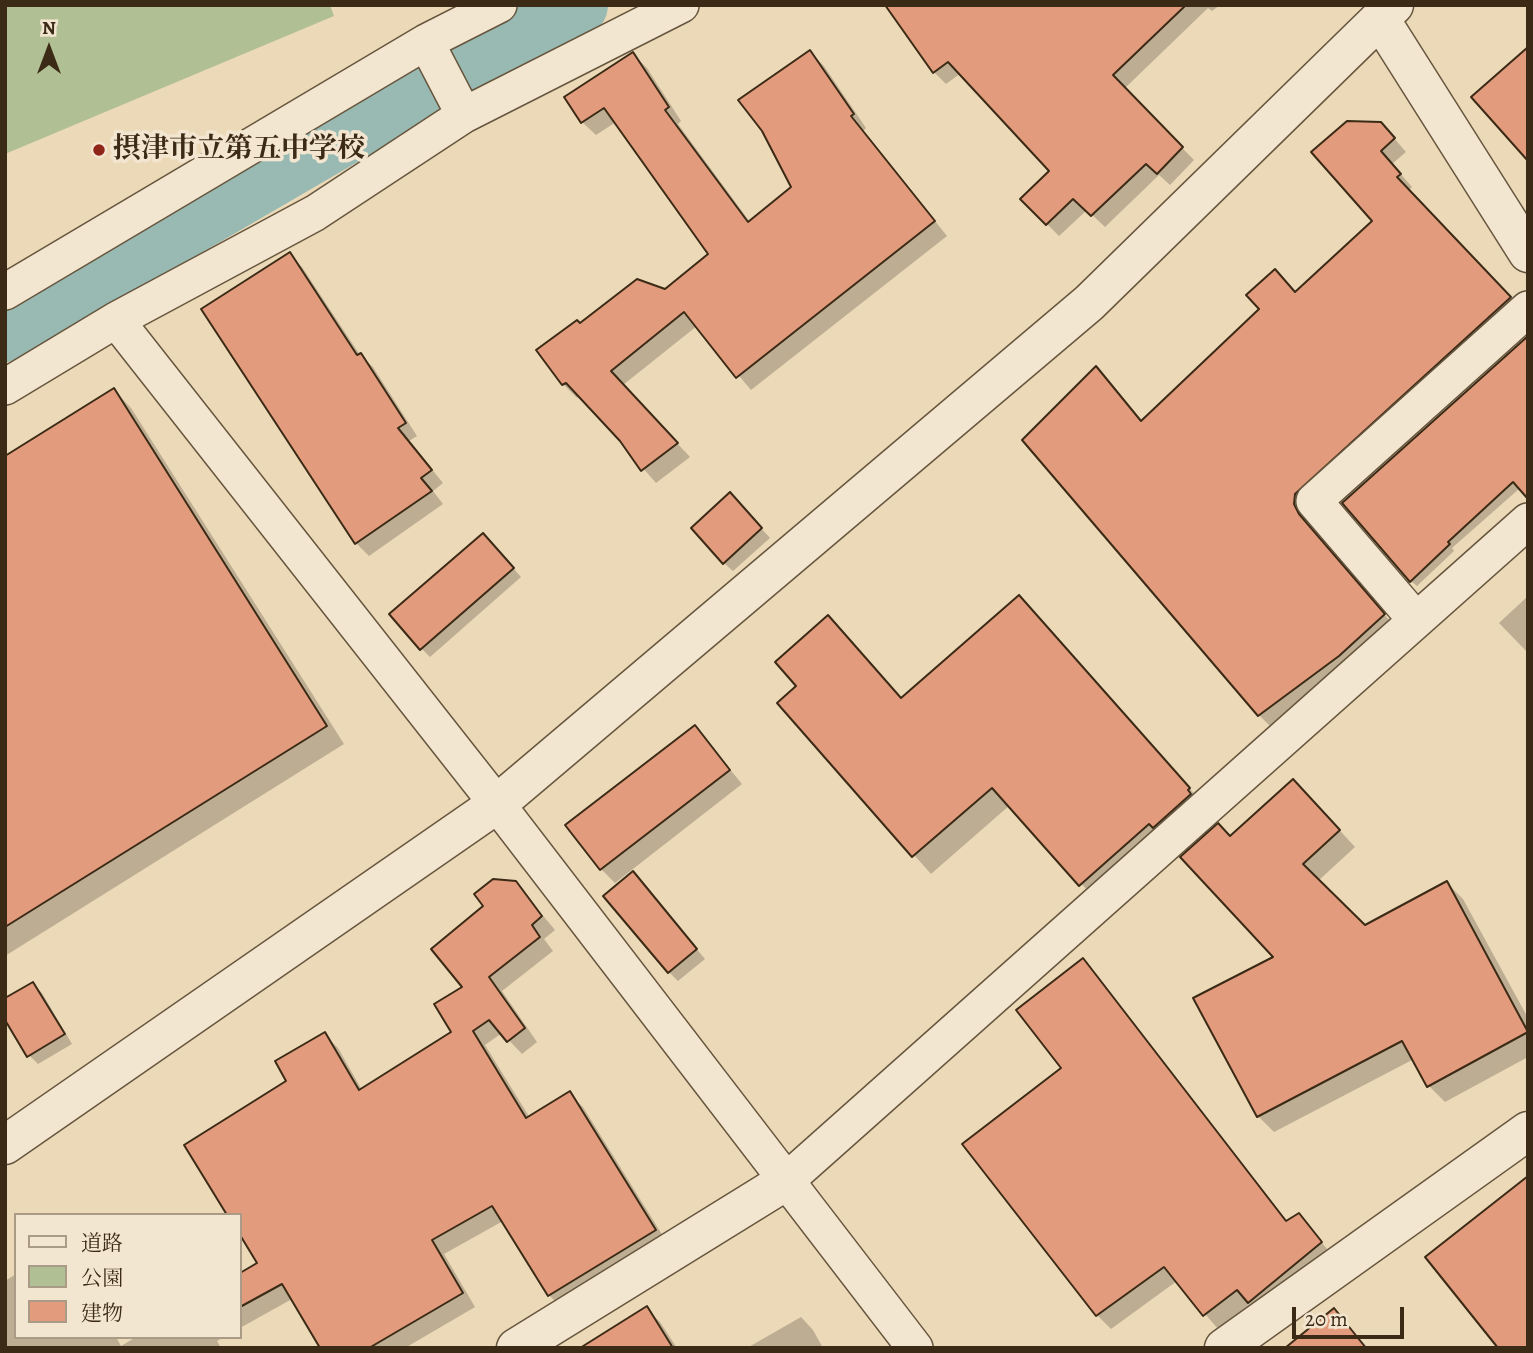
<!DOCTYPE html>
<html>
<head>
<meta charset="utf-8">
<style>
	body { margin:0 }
	#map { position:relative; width:1533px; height:1353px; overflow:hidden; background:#ecd9b8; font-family:Alegreya,"Noto Serif JP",serif }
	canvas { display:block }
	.frame { position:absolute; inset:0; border:7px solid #3b2a15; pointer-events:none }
	.legend { position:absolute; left:14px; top:1213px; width:228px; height:126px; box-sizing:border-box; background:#f3e6d1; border:2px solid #a99b86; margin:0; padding:9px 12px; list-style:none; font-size:21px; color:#3b2a15 }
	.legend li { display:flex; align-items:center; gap:14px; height:35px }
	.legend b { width:35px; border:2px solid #a99b86 }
	.north { position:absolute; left:14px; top:14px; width:70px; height:70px; -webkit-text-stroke:5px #f3e6d1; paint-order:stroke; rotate:0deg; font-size:19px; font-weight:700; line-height:28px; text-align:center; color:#3b2a15 }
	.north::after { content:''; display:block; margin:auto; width:24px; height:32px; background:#3b2a15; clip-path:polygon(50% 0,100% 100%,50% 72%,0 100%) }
	.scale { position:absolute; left:1292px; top:1307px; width:112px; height:32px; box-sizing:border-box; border:4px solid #3b2a15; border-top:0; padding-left:9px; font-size:21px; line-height:24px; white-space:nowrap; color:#3b2a15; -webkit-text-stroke:5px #f3e6d1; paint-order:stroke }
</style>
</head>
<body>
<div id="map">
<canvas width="1533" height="1353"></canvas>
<div class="frame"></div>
<ul class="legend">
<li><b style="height:9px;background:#f3e6d1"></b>道路</li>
<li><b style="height:19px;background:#b1c094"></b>公園</li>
<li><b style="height:19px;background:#e29c7d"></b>建物</li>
</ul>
<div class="north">N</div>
<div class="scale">20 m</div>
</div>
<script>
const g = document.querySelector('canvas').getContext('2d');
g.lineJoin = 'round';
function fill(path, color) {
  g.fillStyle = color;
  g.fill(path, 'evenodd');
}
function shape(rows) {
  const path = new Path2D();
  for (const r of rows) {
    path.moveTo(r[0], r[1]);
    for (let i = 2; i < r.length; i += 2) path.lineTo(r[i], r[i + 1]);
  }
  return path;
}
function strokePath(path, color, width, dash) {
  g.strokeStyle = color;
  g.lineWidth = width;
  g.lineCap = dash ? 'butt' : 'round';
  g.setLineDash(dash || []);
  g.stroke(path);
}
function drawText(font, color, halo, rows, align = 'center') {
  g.font = font + ' Alegreya,"Noto Serif JP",serif';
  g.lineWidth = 7;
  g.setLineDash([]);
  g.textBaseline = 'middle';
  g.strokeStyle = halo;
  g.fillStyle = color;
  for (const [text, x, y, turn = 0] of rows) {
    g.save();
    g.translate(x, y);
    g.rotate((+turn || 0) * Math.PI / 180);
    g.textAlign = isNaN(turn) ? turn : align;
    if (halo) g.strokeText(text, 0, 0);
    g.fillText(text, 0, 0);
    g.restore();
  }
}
fill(shape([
	[5,5,330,5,334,16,5,154]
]), '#b1c094');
fill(shape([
	[887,5,1220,5,1212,11,1208,8,1124,89,1194,160,1170,185,1159,175,1105,227,1087,210,1059,236,1022,199,1051,171,961,73,946,84,934,72],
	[810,52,824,66,866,128,863,131,947,236,751,390,697,326,623,385,690,457,656,483,580,396,577,398,563,384,580,325,666,291,711,255,616,122,596,135,582,122,633,54,647,68,681,121,678,124,750,222,793,187],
	[1393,137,1406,152,1392,164,1412,187,1408,191,1523,311,1306,518,1311,529,1396,628,1272,728,1259,715,1096,368,1142,422,1296,293,1375,221,1314,153],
	[289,254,302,267,360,355,373,367,417,436,409,441,443,483,433,491,443,504,369,556,356,543,203,310],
	[1528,339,1528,481,1452,548,1454,551,1417,586,1411,581],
	[114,390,131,408,344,744,5,956,5,458],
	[739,504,770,538,733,571,724,563],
	[492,544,521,577,430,657,421,648],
	[1528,596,1528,653,1499,623],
	[1036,615,1206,807,1098,902,1010,805,931,874,779,703,799,686,828,618,902,699],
	[695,727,742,784,615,883,601,869],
	[1309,797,1355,847,1318,881,1364,927,1447,883,1463,899,1528,1018,1528,1057,1445,1102,1429,1086,1414,1059,1274,1132,1258,1116,1275,957,1230,838],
	[515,882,555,930,544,939,553,951,502,991,537,1042,522,1054,502,1033,485,1045,530,1118,569,1094,583,1107,668,1244,563,1309,549,1295,503,1221,444,1254,475,1307,405,1348,322,1348,292,1299,240,1328,240,1276,260,1264,240,1232,240,1215,289,1082,324,1034,338,1048,362,1090,454,1032,465,987],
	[641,883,705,959,678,981,669,972],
	[1083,961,1288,1222,1298,1215,1334,1257,1263,1315,1251,1303,1218,1329,1177,1281,1111,1329,1097,1315,1063,1069],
	[33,984,42,993,72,1044,38,1064,29,1055],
	[16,1274,16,1337,116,1337,121,1346,136,1337,224,1337,217,1341,221,1348,5,1348,5,1281],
	[647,1309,660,1322,677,1348,583,1348],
	[1334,1311,1368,1348,1287,1348],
	[801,1317,813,1330,823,1348,747,1348]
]), '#0003');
strokePath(shape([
	[5,329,481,52,575,5]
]), '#99bab3', 66);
const building = shape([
	[885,5,1186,5,1113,75,1183,147,1157,174,1146,164,1091,216,1073,199,1046,225,1020,199,1049,171,948,62,933,73,885,5],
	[1528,47,1528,161,1471,97,1528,47],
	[810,50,854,114,851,116,935,221,736,378,684,312,611,371,678,443,641,471,620,441,566,383,562,385,536,350,577,320,580,323,637,279,665,289,708,254,604,108,581,123,564,97,633,52,669,107,665,110,748,222,791,187,762,131,738,100,810,50],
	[1347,121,1381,122,1395,138,1381,151,1401,174,1397,177,1511,297,1295,494,1294,504,1299,514,1385,614,1339,656,1258,716,1022,440,1096,366,1141,421,1259,309,1246,295,1275,269,1295,292,1372,221,1311,152,1347,121],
	[290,252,357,355,361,353,406,423,398,428,432,470,421,478,432,491,355,544,201,309,290,252],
	[1528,336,1528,499,1513,482,1448,542,1450,544,1410,582,1342,503,1528,336],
	[114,388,327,726,5,927,5,456,114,388],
	[730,492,762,528,723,564,691,528,730,492],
	[483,533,514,568,420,650,389,614,483,533],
	[1019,595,1190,788,1188,790,1191,794,1153,828,1149,824,1079,886,992,788,912,857,777,703,796,686,775,662,828,615,901,698,1019,595],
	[695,725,730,770,600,870,565,825,695,725],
	[1293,779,1340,830,1303,864,1365,925,1447,881,1528,1032,1427,1087,1402,1041,1257,1117,1193,998,1273,957,1180,857,1218,823,1230,836,1293,779],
	[633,871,697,949,668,973,603,896,633,871],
	[493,879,516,881,542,916,532,925,540,937,489,977,525,1028,507,1042,489,1020,473,1031,526,1118,570,1091,656,1230,548,1296,492,1206,432,1240,463,1293,369,1348,320,1348,282,1284,240,1307,240,1273,257,1263,240,1235,240,1215,227,1215,184,1145,286,1081,275,1061,325,1032,359,1090,451,1032,434,1004,462,987,431,949,483,906,474,894,493,879],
	[1083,958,1286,1221,1299,1213,1322,1242,1248,1303,1237,1290,1203,1316,1164,1267,1096,1316,962,1144,1061,1068,1016,1010,1083,958],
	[33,982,65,1034,27,1057,5,1020,5,998,33,982],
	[1528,1176,1528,1348,1498,1348,1425,1257,1528,1176],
	[647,1306,673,1348,580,1348,647,1306],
	[1334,1308,1366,1348,1285,1348,1334,1308]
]);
fill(building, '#e29c7d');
strokePath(building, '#3b2a15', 2);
const minor = shape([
	[426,42,464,115],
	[5,292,426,42,499,5],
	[116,320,497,804,915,1348],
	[5,387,116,320,315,213,464,115,681,5],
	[1416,620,1314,501,1528,309],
	[786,1181,1528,521]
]);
const tertiary = shape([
	[1380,19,1528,253],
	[5,1145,497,804,1089,303,1394,5],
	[516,1348,786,1181],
	[1224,1348,1528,1131]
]);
strokePath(minor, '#67563e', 38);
strokePath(tertiary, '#67563e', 41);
strokePath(minor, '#f3e6d1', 35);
strokePath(tertiary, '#f3e6d1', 38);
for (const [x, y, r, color] of [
	[99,150,7,"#8f2418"]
]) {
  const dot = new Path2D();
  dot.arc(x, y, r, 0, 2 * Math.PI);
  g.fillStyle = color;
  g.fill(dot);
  strokePath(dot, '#f3e6d1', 2.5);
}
drawText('bold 28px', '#3b2a15', '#f3e6d1', [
	["摂津市立第五中学校",113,150]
], 'left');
</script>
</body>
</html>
